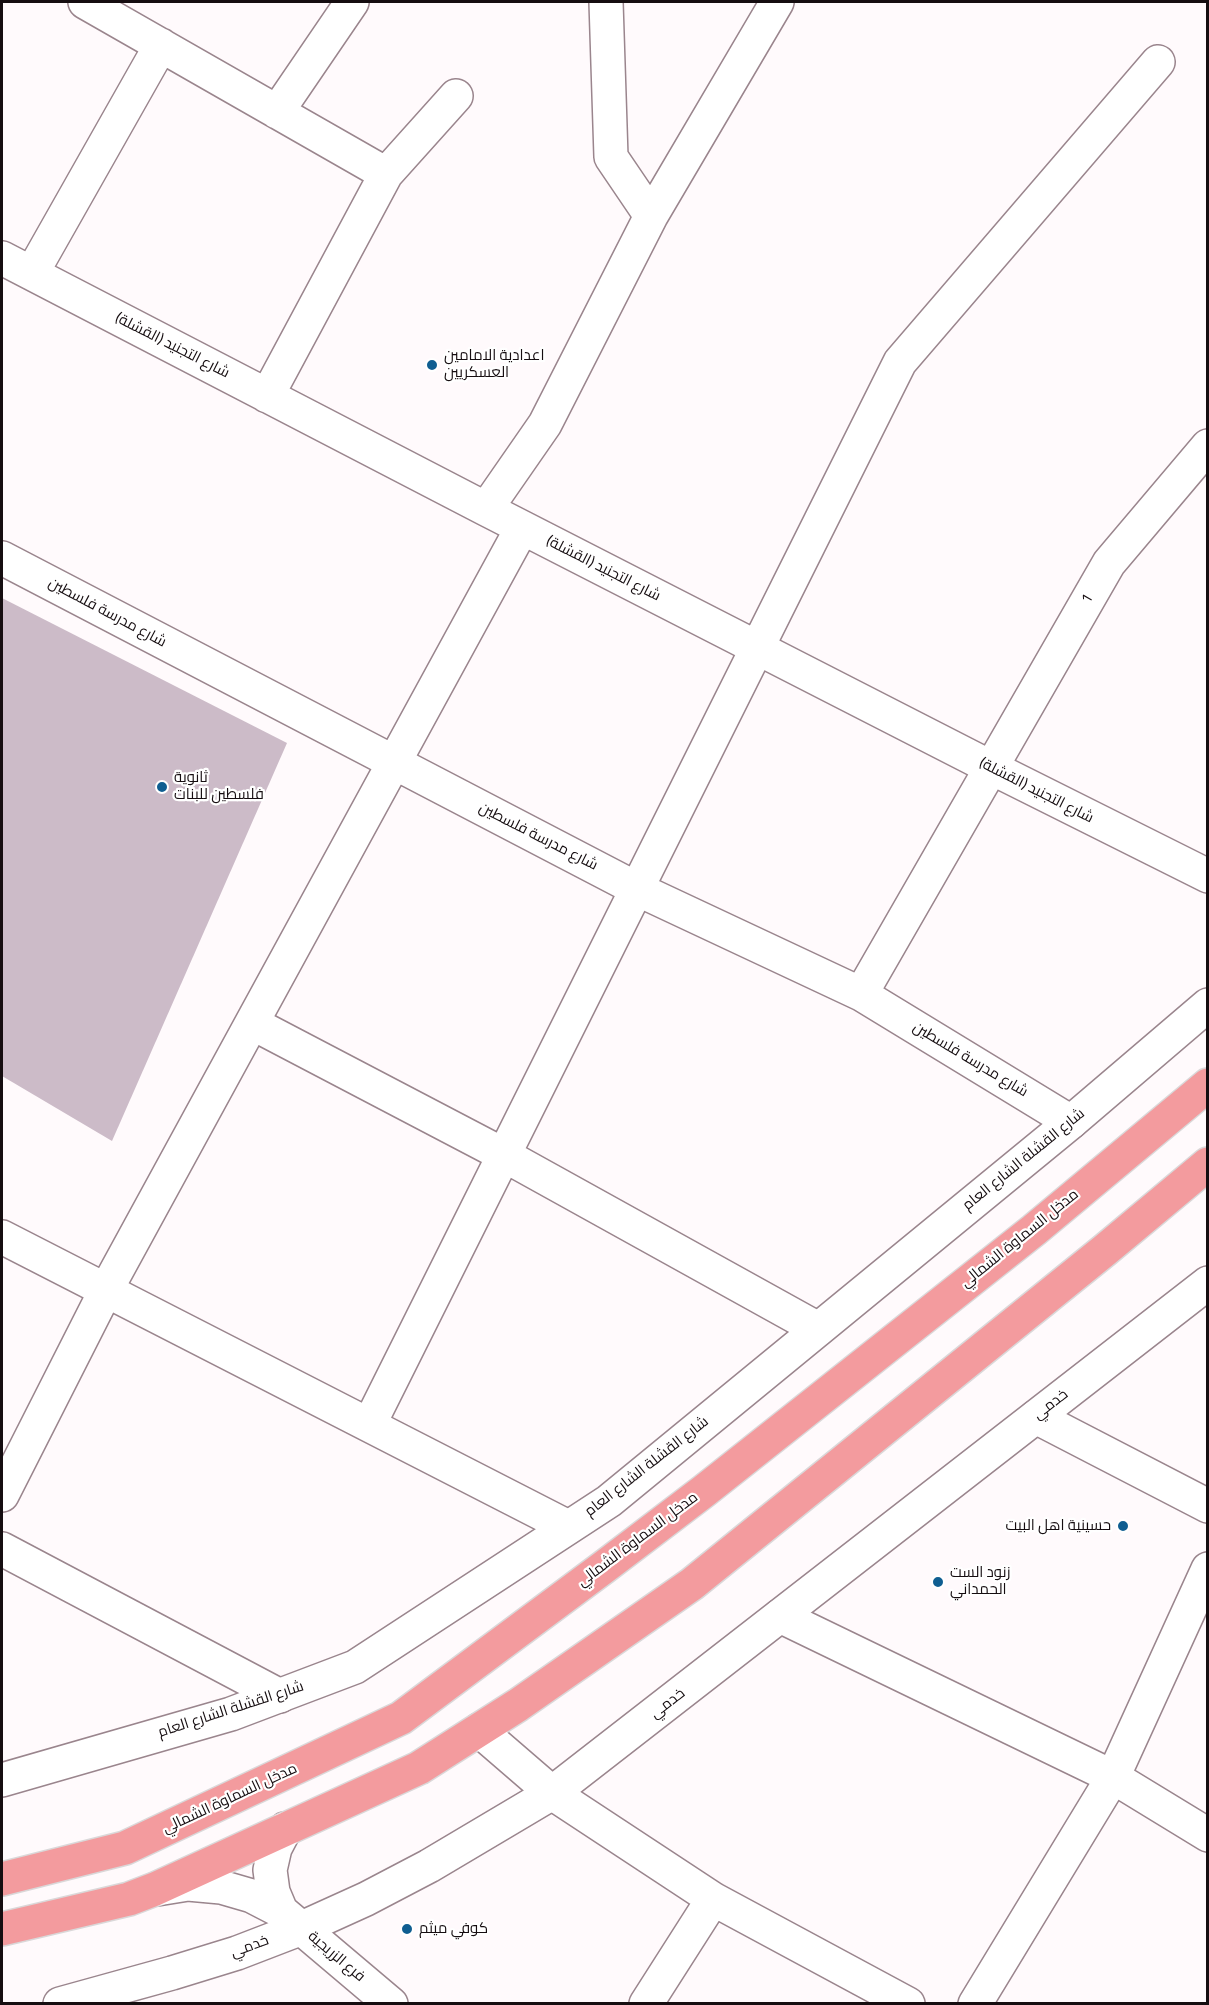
<!DOCTYPE html>
<html>
<head>
<meta charset="utf-8">
<style>
	body { margin:0 }
	#map { position:relative; width:1209px; height:2005px; overflow:hidden; background:#fffafc; font-family:"Titillium Web",sans-serif }
	canvas { display:block }
	.frame { position:absolute; inset:0; border:3px solid #150d10; pointer-events:none }
</style>
</head>
<body>
<div id="map">
<canvas width="1209" height="2005"></canvas>
<div class="frame"></div>
</div>
<script>
const g = document.querySelector('canvas').getContext('2d');
g.lineJoin = 'round';
function fill(path, color) {
  g.fillStyle = color;
  g.fill(path, 'evenodd');
}
function shape(rows) {
  const path = new Path2D();
  for (const r of rows) {
    path.moveTo(r[0], r[1]);
    for (let i = 2; i < r.length; i += 2) path.lineTo(r[i], r[i + 1]);
  }
  return path;
}
function strokePath(path, color, width, dash) {
  g.strokeStyle = color;
  g.lineWidth = width;
  g.lineCap = dash ? 'butt' : 'round';
  g.setLineDash(dash || []);
  g.stroke(path);
}
function drawText(font, color, halo, rows, align = 'center') {
  g.font = font + ' "Titillium Web",Cairo,sans-serif';
  g.lineWidth = 4.5;
  g.setLineDash([]);
  g.textBaseline = 'middle';
  g.strokeStyle = halo;
  g.fillStyle = color;
  for (const [text, x, y, turn = 0] of rows) {
    g.save();
    g.translate(x, y);
    g.rotate((+turn || 0) * Math.PI / 180);
    g.textAlign = isNaN(turn) ? turn : align;
    if (halo) g.strokeText(text, 0, 0);
    g.fillText(text, 0, 0);
    g.restore();
  }
}
fill(shape([
	[2,598,287,743,112,1141,2,1076]
]), '#ccbbc8');
const street = shape([
	[85,2,386,174],
	[277,112,352,2],
	[651,216,777,2],
	[2,258,486,509,992,768,1208,876],
	[32,273,161,45],
	[267,396,386,174,456,96],
	[486,509,545,424,651,216,611,157,606,2],
	[2,558,637,889,861,994,1071,1122],
	[861,994,1109,563,1208,446],
	[252,1023,504,1155,818,1329],
	[2,1237,568,1527],
	[1036,1417,1208,1506],
	[369,1425,900,362,1158,62],
	[2,1495,106,1290,522,528],
	[2,1549,280,1696],
	[780,1616,1113,1777,1208,1835],
	[479,1730,552,1793,713,1899,908,2004],
	[157,1889,188,1884,221,1887,252,1896,281,1911,391,2004],
	[281,1911,273,1892,270,1870,275,1848,285,1829],
	[646,2004,713,1899],
	[975,2004,1113,1777,1208,1569]
]);
const secondary = shape([
	[2,1780,231,1714,355,1667,609,1501,1071,1122,1208,1005],
	[60,2004,172,1973,237,1953,302,1928,366,1899,429,1866,552,1793,1208,1283]
]);
const highway = shape([
	[2,1879,125,1848,401,1718,604,1567,704,1491,1034,1230,1208,1085],
	[2,1929,129,1899,155,1889,419,1768,518,1705,692,1584,1105,1250,1208,1164]
]);
strokePath(street, '#9a858d', 36);
strokePath(secondary, '#9a858d', 36);
strokePath(highway, '#dad8d9', 36);
strokePath(street, '#fff', 33);
strokePath(secondary, '#fff', 33);
strokePath(highway, '#f39b9e', 33);
for (const [x, y, r, color] of [
	[432,365,6,"#0f5e91"],
	[162,787,6,"#0f5e91"],
	[1123,1526,6,"#0f5e91"],
	[938,1582,6,"#0f5e91"],
	[407,1929,6,"#0f5e91"]
]) {
  const dot = new Path2D();
  dot.arc(x, y, r, 0, 2 * Math.PI);
  g.fillStyle = color;
  g.fill(dot);
  strokePath(dot, '#fff', 2);
}
drawText('15px', '#150d10', '#fff', [
	["شارع التجنيد (القشلة)",172,346,27],
	["شارع التجنيد (القشلة)",603,569,27],
	["1",1088,599,-60],
	["شارع مدرسة فلسطين",107,613,28],
	["شارع التجنيد (القشلة)",1036,791,27],
	["شارع مدرسة فلسطين",538,837,27],
	["شارع مدرسة فلسطين",970,1060,31],
	["شارع القشلة الشارع العام",1024,1160,-39],
	["مدخل السماوة الشمالي",1020,1239,-39],
	["خدمي",1051,1405,-38],
	["شارع القشلة الشارع العام",647,1467,-38],
	["مدخل السماوة الشمالي",638,1540,-37],
	["خدمي",668,1704,-38],
	["شارع القشلة الشارع العام",231,1710,-18],
	["مدخل السماوة الشمالي",230,1799,-25],
	["خدمي",250,1947,-20],
	["فرع الزريجية",336,1957,40]
]);
drawText('15px', '#150d10', '#fff', [
	["اعدادية الامامين",444,356],
	["العسكريين",444,373],
	["ثانوية",174,778],
	["فلسطين للبنات",174,795],
	["حسينية اهل البيت",1111,1526,"right"],
	["زنود الست",950,1573],
	["الحمداني",950,1590],
	["كوفي ميثم",419,1929]
], 'left');
</script>
</body>
</html>
